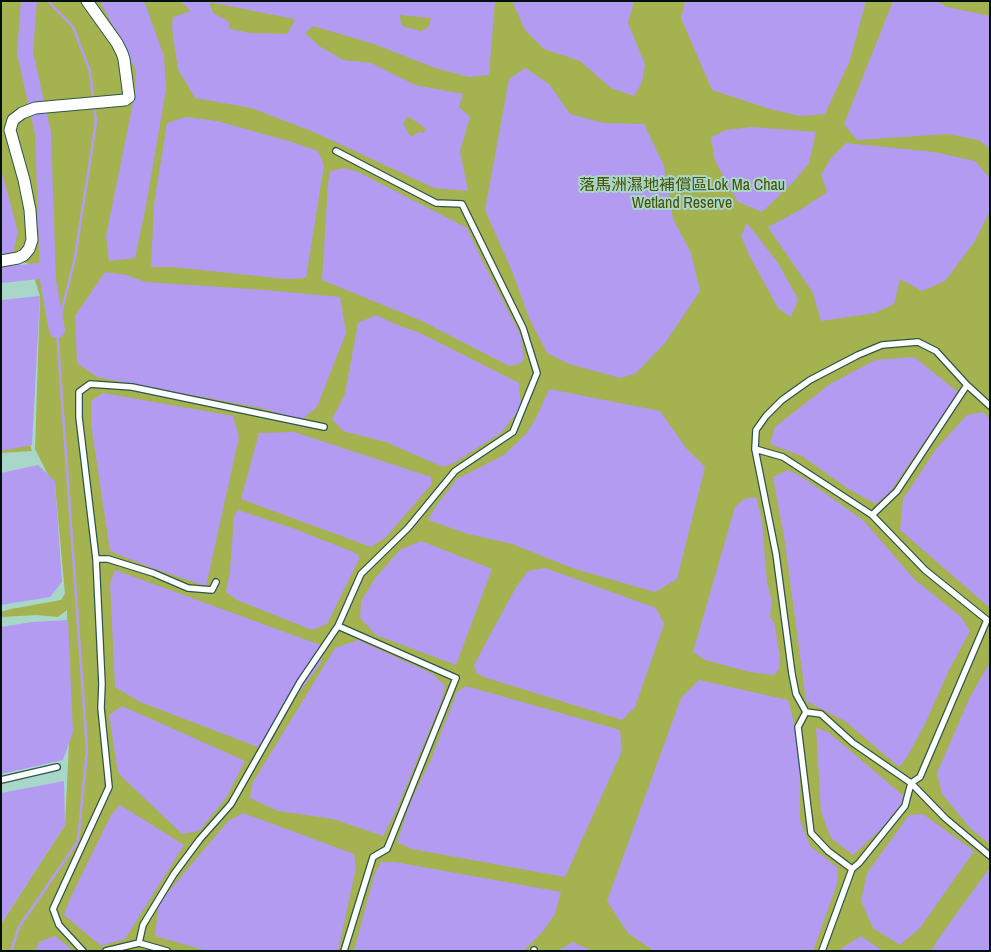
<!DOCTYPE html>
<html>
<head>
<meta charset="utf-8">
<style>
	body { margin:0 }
	#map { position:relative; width:991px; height:952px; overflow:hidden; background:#a8d7ca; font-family:"Archivo Narrow",sans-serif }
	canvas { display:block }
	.frame { position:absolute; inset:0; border:2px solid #02110e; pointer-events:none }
</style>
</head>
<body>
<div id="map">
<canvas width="991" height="952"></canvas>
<div class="frame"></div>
</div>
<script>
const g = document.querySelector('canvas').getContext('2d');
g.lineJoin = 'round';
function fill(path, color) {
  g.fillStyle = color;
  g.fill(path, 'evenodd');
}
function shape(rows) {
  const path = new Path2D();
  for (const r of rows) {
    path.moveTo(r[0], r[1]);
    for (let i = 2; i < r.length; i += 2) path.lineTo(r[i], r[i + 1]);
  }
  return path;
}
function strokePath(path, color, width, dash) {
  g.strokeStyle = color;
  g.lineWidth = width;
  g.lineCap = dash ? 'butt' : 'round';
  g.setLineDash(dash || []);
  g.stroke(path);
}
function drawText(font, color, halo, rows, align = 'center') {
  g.font = font + ' "Archivo Narrow","Noto Sans SC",sans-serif';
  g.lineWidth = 4;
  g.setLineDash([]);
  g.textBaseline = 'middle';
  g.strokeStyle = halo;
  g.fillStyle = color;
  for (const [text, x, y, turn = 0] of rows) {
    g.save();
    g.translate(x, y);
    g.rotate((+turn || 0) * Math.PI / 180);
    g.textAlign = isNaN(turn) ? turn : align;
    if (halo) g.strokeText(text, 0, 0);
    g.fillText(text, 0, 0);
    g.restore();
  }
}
fill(shape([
	[1,1,990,1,990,951,1,951,1,924,65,825,69,743,67,610,58,617,37,615,1,617,1,612,11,609,61,600,65,594,55,485,47,473,35,449,40,296,30,264,11,260,1,261],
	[29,442,32,451,1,453,1,448]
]), '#a4b250');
fill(shape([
	[100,1,144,1,164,56,166,89,146,206,135,258,109,261,106,236,135,93,136,70],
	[180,1,495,1,489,75,469,77,435,68,374,44,313,26,305,33,319,46,343,60,371,63,415,85,463,94,459,107,470,117,460,151,468,191,434,188,314,132,251,108,195,98,178,69,172,29,173,17,191,11],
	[209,2,294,19,295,20,287,34,251,33,230,29,228,21,213,13],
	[399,15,431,18,428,28,421,31,402,26],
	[408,116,425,128,424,133,419,132,411,137,403,124],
	[514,1,634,1,628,23,645,64,642,82,634,96,611,88,580,61,544,49,525,30,513,3],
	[685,1,866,1,850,60,825,114,800,116,770,109,712,90,681,18],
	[893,1,936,1,947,7,990,16,990,149,979,140,947,134,857,140,844,124],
	[525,68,549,84,570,114,604,123,644,124,664,166,673,219,691,253,700,291,665,343,635,374,620,378,569,364,547,353,529,318,512,271,485,210,509,79],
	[185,117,217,121,292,142,318,151,324,165,306,278,286,279,172,267,151,267,154,204,167,123],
	[752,127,816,132,809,163,794,181,762,212,738,202,715,161,711,137,726,130],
	[846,143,934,152,975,161,990,178,990,211,975,241,945,281,922,291,900,279,894,304,875,313,821,321,813,293,768,227,800,210,827,192,821,175,831,158],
	[345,168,358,172,467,228,481,258,521,336,524,360,519,364,509,366,422,321,322,280,328,184,330,171],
	[1,169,18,232,13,253,1,254],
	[747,223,778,263,798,299,791,317,778,308,749,255,741,236],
	[105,272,126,275,146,282,265,290,340,297,346,333,317,407,301,420,261,408,97,377,77,363,75,316],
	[40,296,32,445,1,451,1,300],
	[376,315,402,327,418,332,519,383,521,407,502,432,454,463,443,467,386,442,343,431,332,419,345,394,358,323],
	[914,357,958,392,890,492,876,504,850,490,802,456,770,444,775,427,830,384,875,360],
	[549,389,660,411,686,448,705,467,677,579,655,592,575,569,512,544,468,534,428,520,436,506,457,479,504,455,527,433,537,416],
	[103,393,233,416,239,437,206,586,152,568,110,551,91,424,91,401],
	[983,412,990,419,990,608,900,530,903,499,936,449,967,415],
	[294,432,431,477,431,485,386,537,371,547,241,499,259,433],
	[38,465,55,481,62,582,50,597,1,605,1,473],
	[788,470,802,477,863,520,914,579,961,617,970,631,949,670,924,726,907,757,899,767,845,721,806,701,785,543,773,477],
	[756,497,762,521,767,583,772,601,770,617,774,622,780,657,779,669,774,675,750,672,705,660,693,652,735,507,744,499],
	[238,510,295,529,358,554,359,559,327,624,312,630,237,600,226,592,230,571,234,516],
	[421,541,492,569,456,665,376,635,360,618,361,601,376,577,400,550],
	[545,568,656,608,664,624,635,707,622,720,487,678,476,673,474,665,516,587,528,571],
	[115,570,323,646,321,663,258,747,140,702,115,687,110,583],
	[68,620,73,732,63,760,1,774,1,627,32,622],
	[358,640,433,674,445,686,442,700,396,811,383,836,333,819,278,811,250,798,252,784,335,648],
	[990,662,990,844,970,828,942,794,937,773,970,697],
	[699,680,788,700,800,746,800,820,810,846,838,868,837,884,813,951,654,951,628,933,607,901,681,698],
	[466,686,620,730,622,751,565,877,412,849,397,842,411,801,430,762,457,692],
	[122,706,245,761,226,798,199,831,182,834,118,773,109,715],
	[816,728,828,732,906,798,882,828,853,855,831,838,821,812],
	[64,781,65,825,1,924,1,793],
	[120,805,184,845,125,939,101,946,64,915,69,901,111,815],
	[243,813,354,854,356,868,338,951,207,951,155,936,159,903,228,821],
	[923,814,974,851,920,928,900,945,873,928,861,901,867,873,909,815],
	[381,862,395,862,561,892,555,914,543,931,523,951,354,951,374,876],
	[988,870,990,872,990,951,931,951,941,935],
	[55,936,74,951,35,951,39,942],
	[861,936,883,951,841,951,842,948],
	[573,942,592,951,558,951]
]), '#b49bf2');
strokePath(shape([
	[48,1,73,27,90,71,93,99],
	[11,951,19,927,78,841,87,750,57,330,75,258,96,122,94,107]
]), '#b49bf2', 2.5);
strokePath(shape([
	[29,1,25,53,43,133,48,281,57,330],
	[1,275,48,270]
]), '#b49bf2', 16);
const service = shape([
	[336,151,436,203,462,204,523,328,537,373,513,432,455,471,408,528,361,574,338,626,456,678,387,849,373,857,344,951],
	[967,385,990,406],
	[755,449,783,457,872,515,925,570,987,620,920,777,911,783,853,743,821,714,806,712,798,727,811,833,828,851,852,869,822,951],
	[96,559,108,559,153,573,188,588,212,590,216,582],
	[806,712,796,694,792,674,776,554,755,449,756,430,766,416,782,400,810,380,858,355,882,345,918,342,936,351,967,385,897,491,872,515],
	[1,780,57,767],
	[852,869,859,863,905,806,911,783,945,818,990,856],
	[139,943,143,925,174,874,200,839,231,804,300,682,338,626],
	[83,951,59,925,53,909,109,787,101,708,102,684,96,559,79,417,79,392,90,384,132,387,324,427],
	[106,951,139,943,167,951],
	[534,951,534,950]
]);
const minor = shape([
	[1,261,18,258,24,255,29,249,32,240,30,210,24,180,10,130,13,120,22,113,35,108,125,100,129,97,124,59,122,53,117,43,87,1]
]);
strokePath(service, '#2b564c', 8);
strokePath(minor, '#2b564c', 13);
strokePath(service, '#fff', 5.5);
strokePath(minor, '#fff', 11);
drawText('16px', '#485002', '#a8d7ca', [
	["落馬洲濕地補償區Lok Ma Chau",682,186],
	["Wetland Reserve",682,204]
]);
</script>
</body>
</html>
